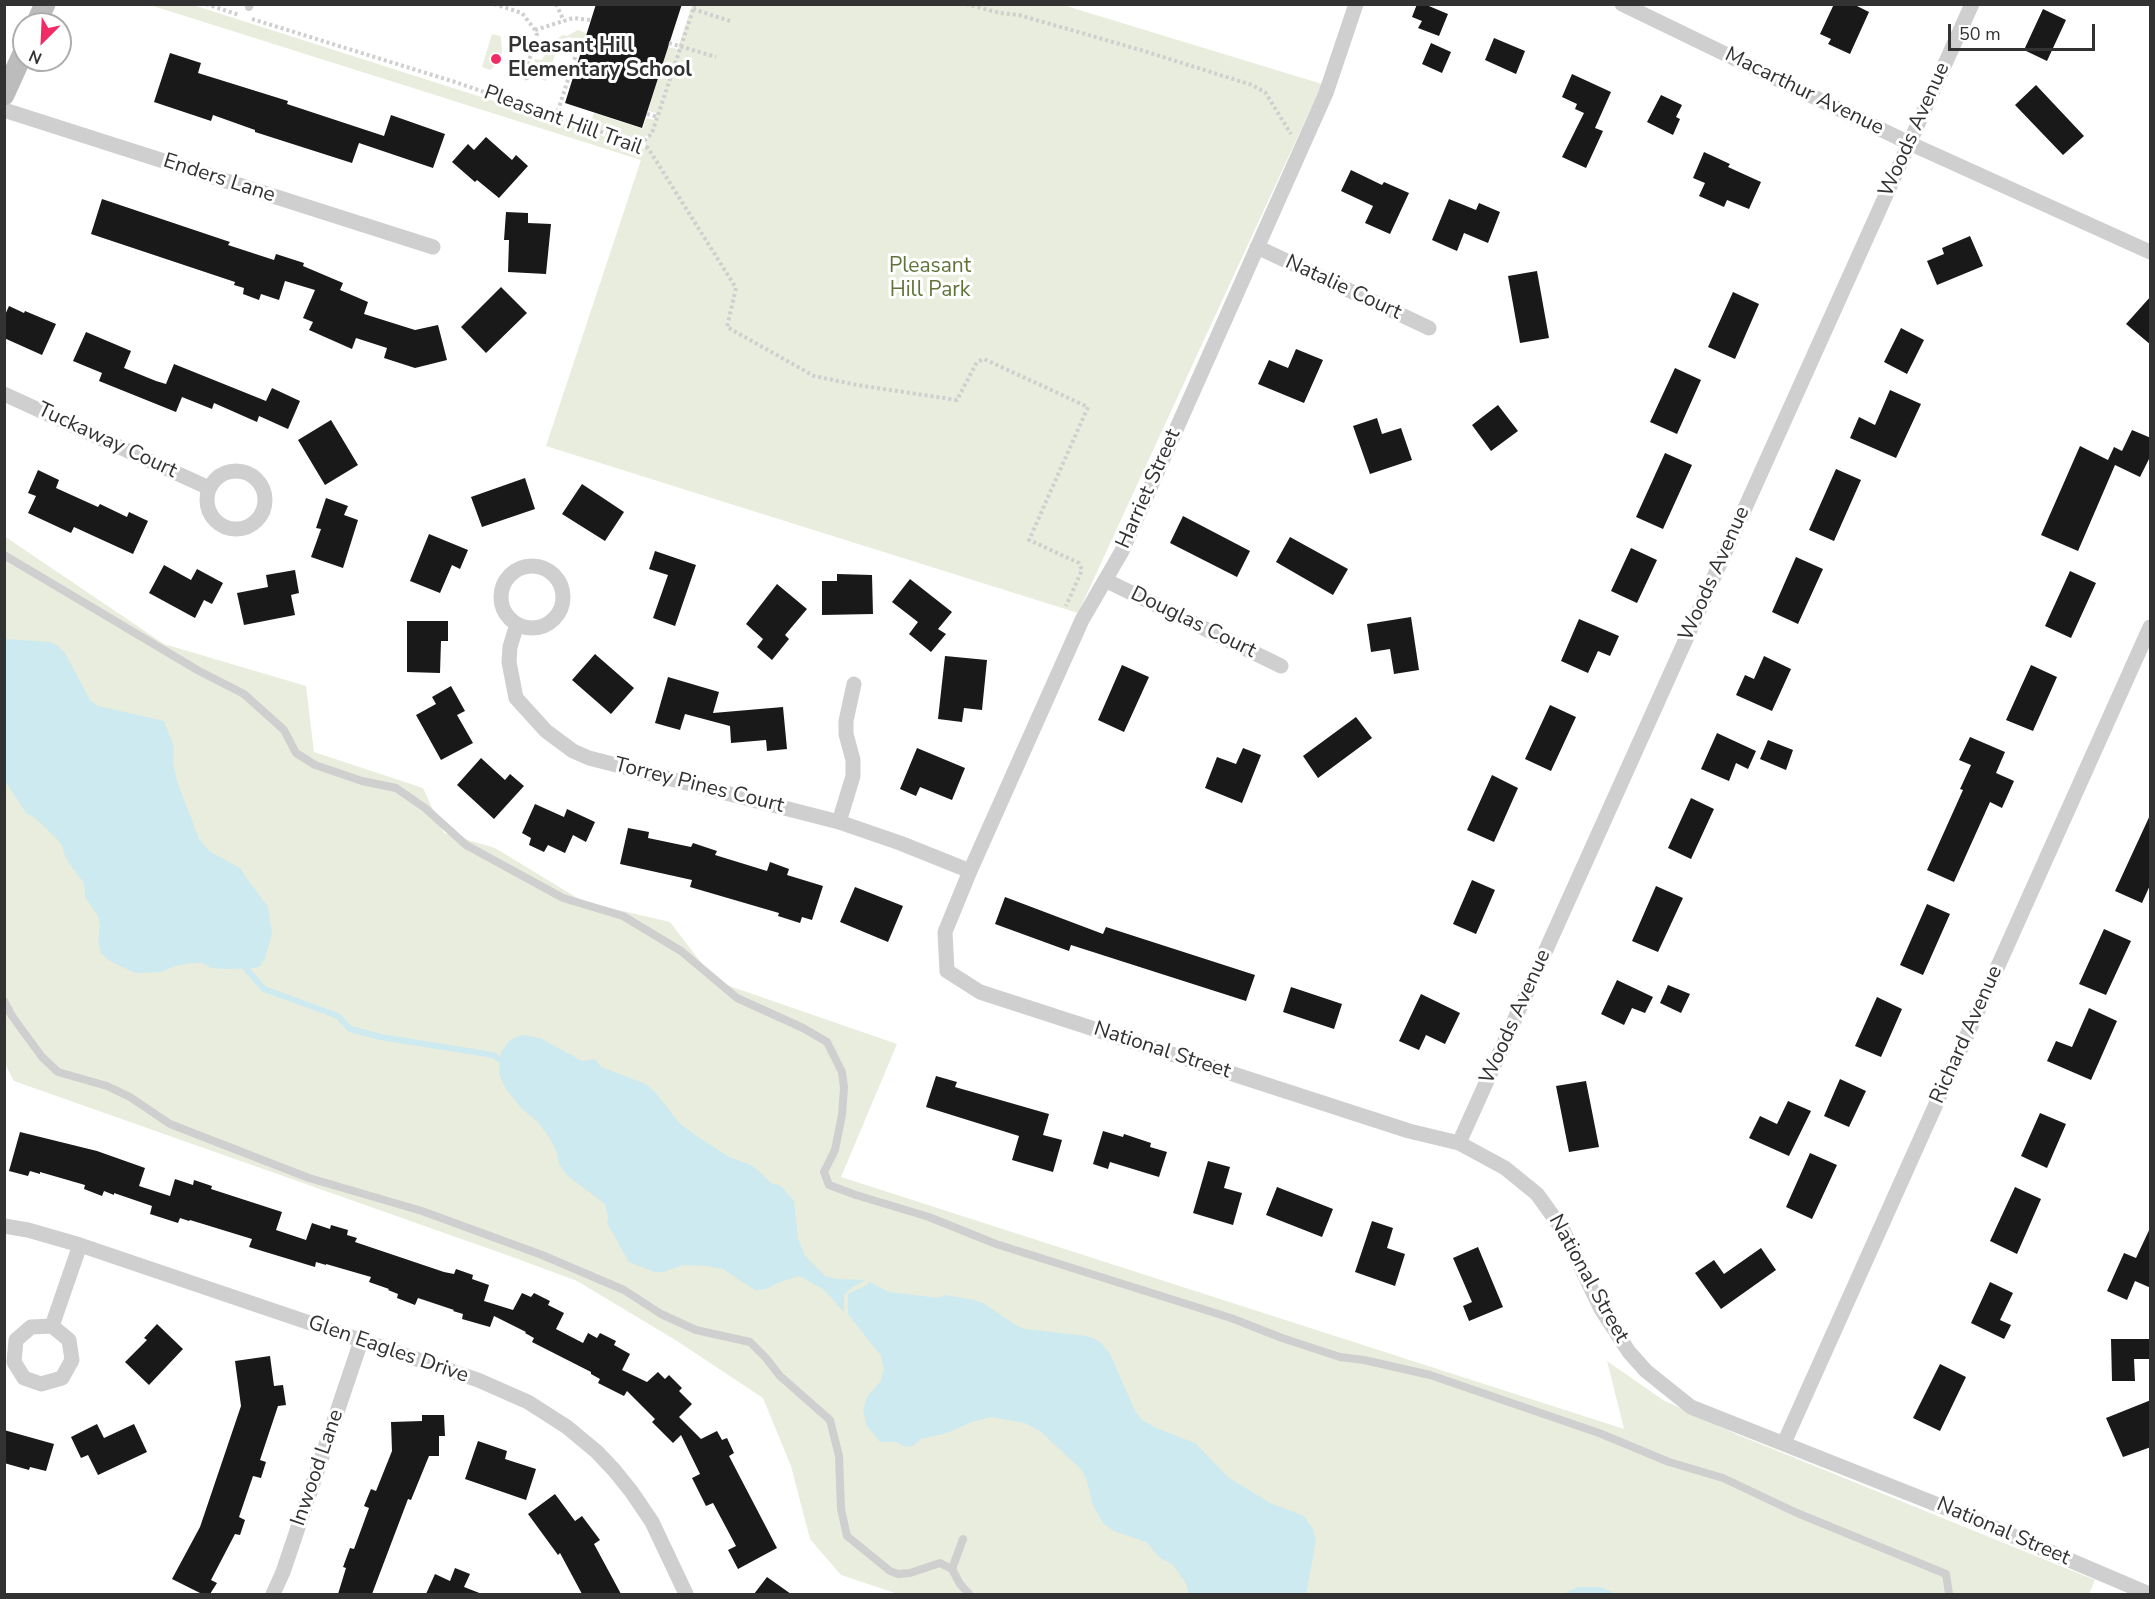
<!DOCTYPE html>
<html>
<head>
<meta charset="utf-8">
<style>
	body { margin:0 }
	#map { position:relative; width:2155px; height:1599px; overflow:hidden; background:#fff; font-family:"Nunito Sans",sans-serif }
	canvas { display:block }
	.frame { position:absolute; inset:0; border:6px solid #323232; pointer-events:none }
	.north { position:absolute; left:12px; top:12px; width:60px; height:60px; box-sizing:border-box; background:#fff; border:2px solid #adadad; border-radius:50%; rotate:204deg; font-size:16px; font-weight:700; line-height:24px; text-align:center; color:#323232 }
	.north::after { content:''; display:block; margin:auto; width:21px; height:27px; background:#f22b66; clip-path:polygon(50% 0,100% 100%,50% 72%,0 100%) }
	.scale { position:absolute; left:1948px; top:24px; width:147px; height:27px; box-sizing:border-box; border:3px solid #323232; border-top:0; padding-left:8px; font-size:18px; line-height:21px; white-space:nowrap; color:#323232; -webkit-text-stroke:4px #fff; paint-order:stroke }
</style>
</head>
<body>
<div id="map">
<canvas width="2155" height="1599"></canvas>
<div class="frame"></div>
<div class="north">N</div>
<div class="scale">50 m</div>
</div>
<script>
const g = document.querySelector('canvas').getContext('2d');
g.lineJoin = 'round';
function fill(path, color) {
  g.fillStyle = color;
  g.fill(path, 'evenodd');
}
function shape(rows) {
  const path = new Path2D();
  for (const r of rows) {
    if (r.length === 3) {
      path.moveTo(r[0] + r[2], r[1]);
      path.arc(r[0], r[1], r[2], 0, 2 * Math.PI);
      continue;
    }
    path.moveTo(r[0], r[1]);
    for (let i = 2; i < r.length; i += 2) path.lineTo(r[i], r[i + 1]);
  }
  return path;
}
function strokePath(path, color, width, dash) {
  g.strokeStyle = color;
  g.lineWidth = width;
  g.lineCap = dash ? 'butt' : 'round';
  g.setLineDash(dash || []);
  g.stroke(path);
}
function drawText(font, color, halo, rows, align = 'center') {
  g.font = font + ' "Nunito Sans",sans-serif';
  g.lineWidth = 6;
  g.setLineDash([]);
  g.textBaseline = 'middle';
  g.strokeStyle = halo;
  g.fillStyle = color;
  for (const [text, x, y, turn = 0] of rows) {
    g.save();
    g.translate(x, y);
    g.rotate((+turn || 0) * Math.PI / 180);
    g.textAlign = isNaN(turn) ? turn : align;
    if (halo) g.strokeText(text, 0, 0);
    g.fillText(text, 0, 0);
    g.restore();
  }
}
fill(shape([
	[150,5,193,5,644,149,649,133,639,142,589,126,594,113,643,129,646,118,654,120,656,113,648,111,668,47,677,49,675,57,692,5,1063,5,1322,84,1078,613,546,446,641,160],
	[578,30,586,33,583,41,568,37,558,46,546,81,531,76,535,59,542,60,550,45,553,46,556,39,563,35,567,36],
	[492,34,500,36,501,38,502,52,498,63,490,70,482,67],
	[4,536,164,644,306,686,314,752,423,788,444,833,495,848,584,902,670,922,715,981,897,1044,841,1177,1624,1429,1607,1361,1663,1400,1736,1434,2095,1580,2089,1594,898,1594,841,1575,810,1539,791,1466,763,1398,677,1341,577,1281,518,1259,14,1081,4,1062]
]), '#e9eddd');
fill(shape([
	[5,639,50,642,58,646,65,653,90,700,98,706,164,721,174,747,173,762,177,782,199,839,209,851,240,868,250,883,268,907,272,934,265,958,260,966,256,968,226,969,211,968,202,963,191,963,175,966,161,972,135,973,110,961,102,954,98,943,100,925,98,916,85,897,84,883,71,866,65,856,62,845,56,838,34,817,27,814,5,781],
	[522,1035,540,1038,582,1061,595,1059,601,1067,646,1084,656,1093,680,1124,695,1135,729,1157,753,1166,772,1184,780,1185,794,1201,798,1239,805,1256,825,1276,836,1279,865,1280,851,1288,844,1295,844,1312,823,1289,799,1276,780,1282,766,1289,755,1290,723,1269,707,1266,683,1265,664,1272,655,1272,629,1262,607,1223,608,1217,605,1204,568,1176,559,1164,557,1152,549,1137,538,1122,522,1109,506,1089,499,1074,501,1052,510,1040],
	[869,1282,889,1292,938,1298,945,1295,974,1300,983,1303,1017,1326,1025,1329,1087,1336,1099,1341,1110,1354,1135,1411,1142,1420,1156,1428,1195,1443,1229,1478,1270,1503,1304,1516,1313,1529,1316,1541,1306,1594,1189,1594,1186,1583,1173,1565,1159,1557,1146,1542,1114,1531,1104,1524,1093,1506,1086,1478,1081,1469,1040,1431,1025,1423,991,1417,972,1422,947,1433,921,1439,912,1446,906,1447,897,1442,880,1442,866,1424,863,1410,867,1397,880,1382,884,1369,881,1356,848,1314,848,1294,867,1285],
	[1578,1587,1601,1587,1616,1594,1563,1594]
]), '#cceaf0');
strokePath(shape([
	[241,963,264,989,338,1016,350,1029,381,1037,493,1055,506,1064]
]), '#cceaf0', 6);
fill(shape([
	[596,4,682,4,642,128,565,103],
	[1417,4,1424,4,1448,14,1439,36,1418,28,1422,21,1412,17],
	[1834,4,1853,4,1869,12,1850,54,1828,44,1831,39,1820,34],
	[2043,9,2066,20,2047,61,2024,50],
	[1494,38,1525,51,1516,74,1485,60],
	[1431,43,1451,52,1442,73,1422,64],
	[170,53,201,63,198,73,288,101,287,104,384,136,391,115,445,134,433,168,359,143,352,163,255,132,255,130,213,115,211,121,154,102],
	[1572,74,1611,92,1595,128,1603,131,1586,168,1562,157,1584,113,1575,109,1577,104,1562,97],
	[2036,85,2084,136,2063,155,2015,105],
	[1661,95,1682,105,1676,117,1680,119,1673,135,1647,122],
	[486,137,512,160,516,155,528,166,499,198,477,180,475,182,452,162,468,144,474,150],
	[1704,152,1730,164,1728,167,1761,182,1749,209,1727,200,1724,207,1699,196,1705,183,1693,178],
	[1351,170,1382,185,1384,182,1409,193,1390,234,1365,223,1373,206,1341,191],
	[102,199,230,242,228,245,274,260,276,254,304,263,303,266,343,283,340,290,368,302,364,314,415,330,438,325,447,360,415,368,384,358,387,348,356,338,352,349,309,330,313,322,303,318,315,290,285,281,279,300,261,294,259,300,243,294,244,288,234,285,235,282,91,234],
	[1449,199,1476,210,1479,203,1500,212,1488,243,1464,233,1457,251,1432,240],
	[506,212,528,213,528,223,551,224,546,274,508,272,509,240,504,240],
	[1970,236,1983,266,1937,285,1927,261,1944,254,1942,248],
	[1537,271,1549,338,1520,343,1508,276],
	[501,287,527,313,486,353,461,327],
	[1733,292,1759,304,1735,359,1708,347],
	[2151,296,2151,345,2126,324],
	[9,306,24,313,25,311,56,324,42,355,4,338,4,317],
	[1901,328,1924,340,1907,374,1884,362],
	[86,332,131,351,124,368,156,381,166,384,174,364,266,401,272,388,300,401,288,429,259,416,257,422,214,403,212,409,182,397,176,412,99,381,102,373,73,361],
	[1296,349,1323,360,1304,403,1258,384,1269,360,1288,368],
	[1675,368,1701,380,1677,434,1650,422],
	[1890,390,1921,404,1896,458,1850,438,1859,417,1875,425],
	[1498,405,1518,431,1491,451,1472,425],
	[1377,418,1382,434,1401,428,1412,460,1370,474,1353,426],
	[331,420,358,465,325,485,298,440],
	[2132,430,2151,438,2151,455,2140,477,2115,465,2078,551,2041,535,2080,446,2108,460,2114,447,2122,451],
	[1665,453,1692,465,1663,529,1636,517],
	[1836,469,1861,480,1834,541,1809,530],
	[38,470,59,480,56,488,98,507,100,504,127,517,129,512,148,521,133,554,74,527,71,533,28,513,36,496,28,493],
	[525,478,535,509,482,527,471,497],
	[582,484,624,512,605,541,562,514],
	[326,498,348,506,344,515,358,520,343,568,311,557,321,529,316,528],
	[1183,516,1250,551,1237,577,1170,543],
	[429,534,468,550,460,569,452,565,440,593,410,581],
	[1290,537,1348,569,1333,595,1276,562],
	[1631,548,1657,560,1637,603,1611,591],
	[655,551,696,565,675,626,653,618,668,575,649,569],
	[1796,557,1823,569,1798,624,1772,612],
	[164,565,191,580,197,569,223,583,212,604,204,600,195,618,149,593],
	[295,570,299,593,291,595,295,615,244,625,237,593,268,587,266,575],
	[2070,571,2096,583,2071,638,2045,626],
	[837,574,872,575,873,614,822,615,822,581,837,581],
	[910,579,952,612,938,629,946,634,931,652,909,634,918,622,892,602],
	[777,584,807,609,785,635,789,639,772,660,757,647,763,639,746,624],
	[1411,617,1419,670,1394,674,1390,649,1371,652,1367,624],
	[1579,619,1619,636,1610,656,1598,651,1588,673,1561,661],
	[407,621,448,621,448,641,441,641,440,673,407,672],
	[595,654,634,688,611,714,572,680],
	[945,656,987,660,982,710,964,708,962,722,938,719],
	[1764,656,1791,669,1772,711,1736,695,1745,675,1754,679],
	[1122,665,1149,677,1124,732,1098,720],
	[2031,665,2057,677,2033,731,2006,720],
	[668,677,719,692,713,713,783,707,787,749,767,751,766,740,731,743,730,726,685,714,680,730,655,723],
	[451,686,465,711,457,715,473,743,441,760,416,715,436,704,432,697],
	[1550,705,1576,717,1551,771,1525,759],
	[1356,717,1372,738,1318,778,1303,756],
	[1717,733,1756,751,1748,769,1736,763,1729,781,1701,769],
	[1970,737,2005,752,1996,773,2014,781,2002,808,1990,802,1954,882,1927,870,1963,790,1960,789,1971,765,1959,760],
	[1768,740,1793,750,1786,770,1760,759],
	[917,748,965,768,952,800,920,787,916,796,900,789],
	[1243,748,1261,755,1242,803,1205,788,1217,757,1236,764],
	[481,758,505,780,510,774,524,786,494,819,457,785],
	[1492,775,1518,788,1494,842,1467,830],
	[1691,798,1714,809,1691,859,1668,848],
	[535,804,564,817,567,809,595,822,586,842,573,835,565,853,548,845,544,852,529,845,531,838,522,833],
	[2151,813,2151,883,2142,903,2115,891],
	[628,828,649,832,648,838,691,847,693,843,717,851,715,855,767,871,770,862,789,869,787,875,823,886,812,920,802,917,800,923,778,916,779,913,690,887,692,880,620,864],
	[1472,880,1495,890,1476,934,1453,924],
	[1656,886,1683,898,1658,952,1632,941],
	[855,887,903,906,888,942,840,922],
	[1005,897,1103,934,1106,927,1255,975,1246,1001,1071,945,1069,951,995,924],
	[1927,904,1950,914,1923,975,1900,965],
	[2104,929,2131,941,2106,995,2079,984],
	[1617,980,1653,997,1645,1013,1632,1008,1624,1025,1601,1014],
	[1668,985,1690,994,1681,1013,1660,1003],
	[1291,987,1342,1004,1334,1029,1283,1012],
	[1421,994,1460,1013,1445,1044,1426,1035,1419,1050,1399,1041],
	[1877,997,1902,1009,1881,1057,1855,1046],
	[2089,1008,2117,1021,2091,1080,2047,1061,2056,1041,2072,1047],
	[936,1076,957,1082,955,1087,1049,1114,1043,1135,1062,1140,1053,1172,1012,1160,1019,1136,926,1107],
	[1840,1079,1866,1091,1849,1127,1824,1116],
	[1586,1081,1599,1147,1569,1152,1556,1086],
	[1788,1101,1811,1111,1789,1156,1749,1138,1760,1116,1777,1124],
	[2040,1113,2066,1124,2047,1168,2021,1156],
	[1103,1131,1123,1137,1124,1134,1151,1143,1150,1147,1167,1152,1159,1177,1110,1162,1108,1169,1093,1164],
	[20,1132,97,1151,145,1168,139,1186,170,1196,175,1179,193,1185,194,1180,212,1186,211,1189,282,1212,276,1230,306,1240,312,1223,330,1229,331,1225,348,1230,347,1235,357,1238,355,1242,444,1272,454,1274,456,1269,473,1275,472,1279,489,1285,484,1301,513,1310,522,1293,531,1297,534,1293,550,1301,548,1305,564,1313,556,1329,583,1343,588,1333,597,1338,600,1333,616,1341,614,1345,630,1354,622,1370,647,1382,658,1372,665,1379,669,1375,682,1388,679,1391,692,1404,679,1417,701,1439,717,1431,722,1440,727,1438,734,1453,729,1456,777,1548,738,1569,728,1550,736,1546,713,1503,706,1506,692,1478,700,1474,681,1435,673,1443,652,1422,655,1419,627,1391,624,1396,598,1383,600,1379,591,1374,591,1372,532,1342,534,1338,525,1333,526,1332,494,1316,490,1327,462,1319,463,1314,453,1311,454,1310,418,1298,415,1305,397,1298,398,1294,388,1290,389,1289,369,1282,371,1277,326,1264,326,1265,316,1262,315,1267,249,1247,252,1239,190,1220,189,1221,180,1218,178,1223,150,1214,152,1206,114,1193,114,1195,104,1191,102,1196,84,1189,85,1185,40,1172,40,1174,30,1171,28,1176,9,1171],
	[1810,1153,1837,1165,1812,1219,1786,1207],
	[1208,1161,1230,1167,1224,1188,1242,1193,1233,1225,1193,1213],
	[1277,1187,1333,1209,1322,1237,1266,1215],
	[2015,1187,2041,1199,2017,1254,1990,1241],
	[1372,1221,1393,1228,1387,1248,1405,1254,1395,1286,1355,1272],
	[2151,1226,2151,1288,2135,1281,2127,1300,2107,1291,2124,1253,2136,1258],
	[1478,1247,1503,1307,1469,1321,1463,1306,1472,1302,1453,1258],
	[1761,1248,1776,1270,1721,1309,1695,1273,1714,1260,1724,1274],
	[1990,1282,2013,1293,2000,1320,2011,1325,2004,1339,1971,1323],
	[157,1324,183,1349,149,1385,125,1362,147,1340,144,1338],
	[2111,1339,2149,1339,2149,1359,2134,1359,2135,1381,2112,1381],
	[270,1356,274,1386,283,1385,286,1405,278,1406,260,1460,266,1462,261,1478,253,1476,239,1517,245,1520,240,1535,235,1534,211,1580,217,1583,210,1594,202,1594,172,1579,200,1527,241,1406,235,1361],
	[1940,1364,1966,1377,1940,1431,1913,1418],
	[2151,1400,2151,1447,2123,1457,2106,1418],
	[422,1415,444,1415,445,1436,439,1436,439,1456,429,1456,411,1500,408,1499,372,1594,338,1594,346,1568,343,1567,350,1548,354,1549,369,1508,364,1506,371,1489,376,1491,392,1451,391,1422,422,1421],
	[97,1424,104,1438,134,1424,147,1452,98,1475,88,1455,81,1458,71,1437],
	[4,1430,54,1444,46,1471,30,1467,29,1470,4,1463],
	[478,1441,507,1451,505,1459,536,1469,526,1500,465,1479],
	[555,1494,575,1521,582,1516,600,1540,594,1544,621,1594,582,1594,560,1553,558,1555,528,1514],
	[455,1568,470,1574,464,1587,482,1594,426,1594,435,1574,450,1581],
	[767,1577,791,1594,754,1594]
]), '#191919');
strokePath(shape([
	[206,4,239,15],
	[494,4,522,13,535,30,537,35,525,73,527,80],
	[556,4,564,21],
	[966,4,1000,13,1019,15,1144,51,1252,85,1265,92,1291,134],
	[693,9,730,21],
	[252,19,455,82,648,148,736,288,727,327,814,376,857,385,957,400,977,362,984,359,1088,407,1029,540,1079,563,1082,570,1066,606],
	[535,30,573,18,591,20],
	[669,43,716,57],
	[647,114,658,117],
	[556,117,579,45],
	[640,145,652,133,695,4]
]), '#cfcfcf', 4, [3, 3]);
strokePath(shape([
	[249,7,250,4],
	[4,555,199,671,244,694,284,730,296,753,315,765,362,781,396,788,425,808,466,845,563,898,623,916,681,951,737,998,803,1028,827,1042,842,1072,844,1088,842,1115,835,1150,824,1172,829,1185,856,1195,929,1217,996,1244,1231,1318,1282,1338,1340,1357,1364,1360,1430,1375,1599,1433,1669,1462,1723,1478,1797,1513,1946,1574,1949,1594],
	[4,1001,12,1016,42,1057,58,1072,107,1086,130,1097,170,1124,309,1178,422,1211,542,1255,624,1290,661,1314,696,1330,750,1342,766,1358,780,1376,830,1420,839,1456,841,1509,847,1536,890,1571,898,1574,910,1573,940,1563,952,1569,960,1584,969,1594],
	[952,1569,963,1539]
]), '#cfcfcf', 8);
strokePath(shape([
	[1356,4,1326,93,1122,551,1082,620,970,871,945,932,947,971,980,992,1409,1131,1459,1143,1505,1168,1537,1194,1563,1230,1601,1309,1629,1352,1646,1371,1691,1407,1971,1518,2149,1594],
	[1622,4,1909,143,2150,252],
	[4,110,433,247],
	[1257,247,1429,328],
	[4,394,209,488],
	[236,500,29],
	[532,597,31],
	[1105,580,1281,666],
	[517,624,510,647,509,662,516,698,546,731,573,751,589,758,839,822,900,843,970,871],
	[839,822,853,776,853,760,846,734,846,721,854,684],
	[1459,1143,1972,4],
	[4,1226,28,1230,80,1245,478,1380,528,1402,567,1427,597,1452,614,1470,631,1491,652,1522,686,1594],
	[52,1326,69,1340,72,1360,62,1378,41,1384,24,1378,14,1362,16,1340,31,1327,52,1326,80,1245],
	[1784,1443,2150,627],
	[273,1594,283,1572,361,1341]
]), '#cfcfcf', 15);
strokePath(shape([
	[36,24,45,4],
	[4,95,24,51]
]), '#bcbcbc', 21);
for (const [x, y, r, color] of [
	[496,59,6,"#f22b66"]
]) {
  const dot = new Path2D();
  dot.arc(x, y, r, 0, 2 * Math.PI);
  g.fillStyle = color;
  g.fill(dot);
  strokePath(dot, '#fff', 2);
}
drawText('bold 21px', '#323232', '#fff', [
	["Pleasant Hill",508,47],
	["Elementary School",508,71]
], 'left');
drawText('21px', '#323232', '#fff', [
	["Macarthur Avenue",1804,92,26],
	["Pleasant Hill Trail",563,121,20],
	["Woods Avenue",1915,130,-66],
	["Enders Lane",219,179,18],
	["Natalie Court",1343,288,25],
	["Tuckaway Court",107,441,25],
	["Harriet Street",1149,489,-66],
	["Woods Avenue",1715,574,-66],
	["Douglas Court",1193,623,26],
	["Torrey Pines Court",699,786,14],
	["Woods Avenue",1516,1017,-66],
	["Richard Avenue",1967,1035,-66],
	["National Street",1162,1051,18],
	["National Street",1588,1279,61],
	["Glen Eagles Drive",388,1350,19],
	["Inwood Lane",318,1468,-71],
	["National Street",2003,1532,23]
]);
drawText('21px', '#61733b', '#fff', [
	["Pleasant",930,267],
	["Hill Park",930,291]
]);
</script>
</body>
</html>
